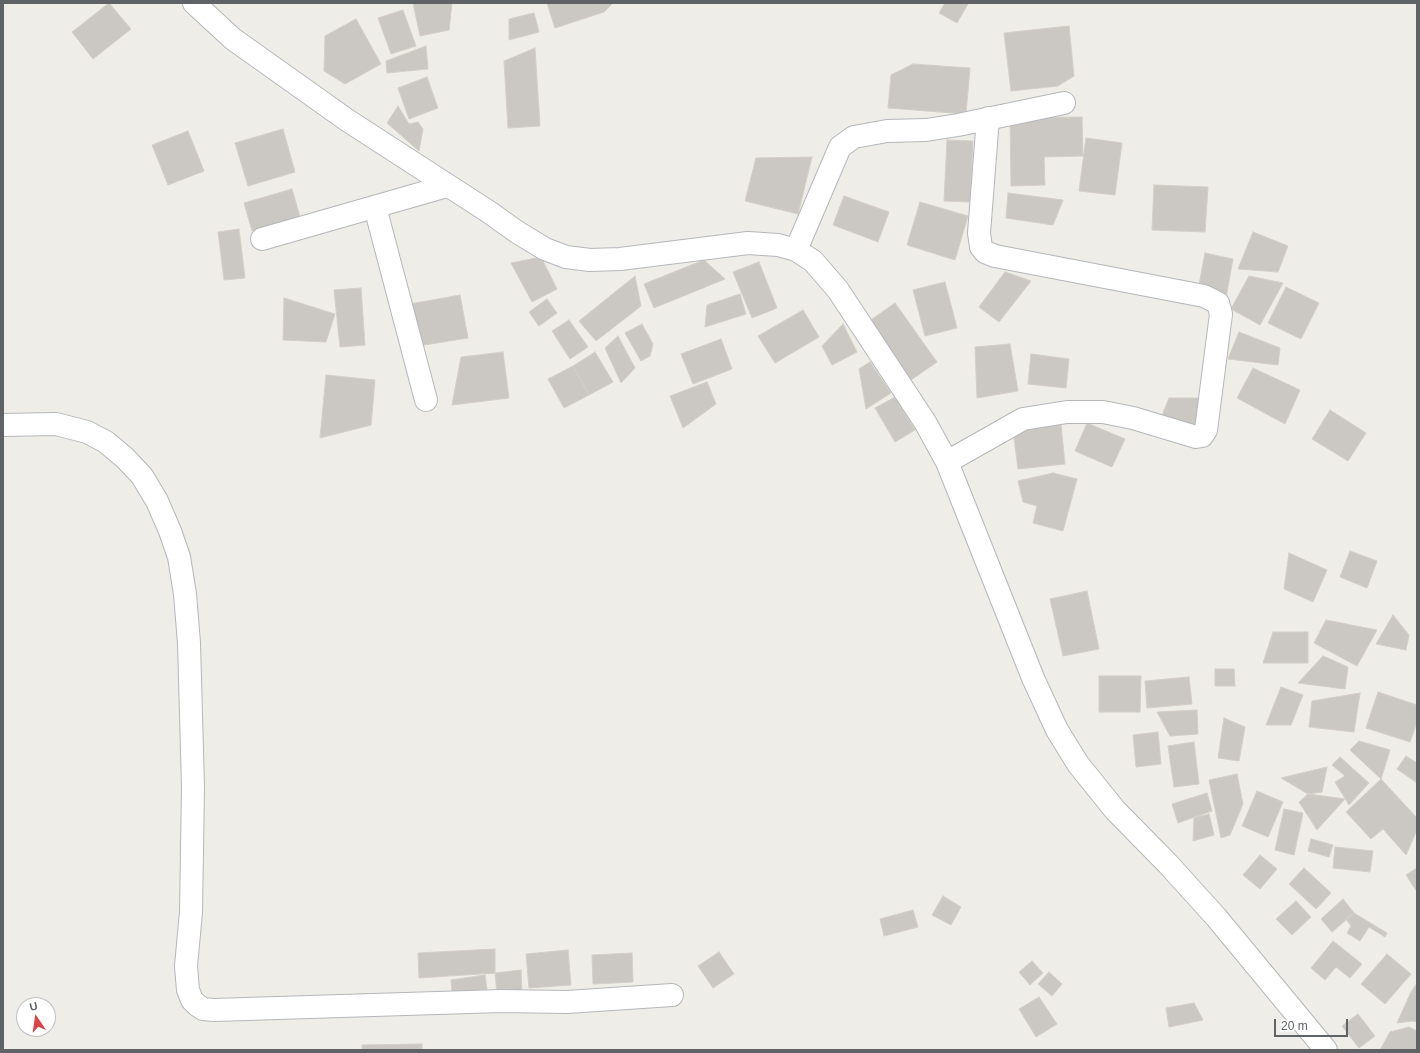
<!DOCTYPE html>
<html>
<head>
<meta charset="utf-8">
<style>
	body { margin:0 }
	#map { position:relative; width:1420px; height:1053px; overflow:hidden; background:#efede7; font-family:Helvetica,sans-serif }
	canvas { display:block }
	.frame { position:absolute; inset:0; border:4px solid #5f6366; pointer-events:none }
	.north { position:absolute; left:16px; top:997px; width:40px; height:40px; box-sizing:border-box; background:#fff; border:1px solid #bfc1c2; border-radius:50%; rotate:347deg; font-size:11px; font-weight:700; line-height:16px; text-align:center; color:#5f6366 }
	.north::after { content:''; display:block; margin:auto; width:14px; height:18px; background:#d84547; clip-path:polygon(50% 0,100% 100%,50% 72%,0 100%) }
	.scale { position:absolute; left:1274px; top:1019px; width:74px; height:18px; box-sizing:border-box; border:2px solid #5f6366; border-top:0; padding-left:5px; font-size:12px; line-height:14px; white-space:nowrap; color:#5f6366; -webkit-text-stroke:3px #fff; paint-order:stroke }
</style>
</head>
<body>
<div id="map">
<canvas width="1420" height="1053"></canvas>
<div class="frame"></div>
<div class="north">U</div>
<div class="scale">20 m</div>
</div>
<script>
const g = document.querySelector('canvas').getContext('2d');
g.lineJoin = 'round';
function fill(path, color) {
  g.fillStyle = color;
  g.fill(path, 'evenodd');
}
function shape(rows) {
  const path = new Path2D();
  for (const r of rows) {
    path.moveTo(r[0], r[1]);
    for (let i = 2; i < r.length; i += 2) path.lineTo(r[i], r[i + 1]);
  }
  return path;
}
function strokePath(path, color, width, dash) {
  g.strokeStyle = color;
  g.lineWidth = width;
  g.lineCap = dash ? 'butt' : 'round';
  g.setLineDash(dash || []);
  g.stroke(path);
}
const building = shape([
	[109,3,131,29,93,59,72,32,109,3],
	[413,3,452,3,449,30,420,36,413,3],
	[547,3,613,3,604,12,555,28,547,3],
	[945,3,968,4,957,23,939,13,945,3],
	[403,10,416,46,391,54,378,18,403,10],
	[534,13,539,32,509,40,509,19,534,13],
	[356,19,381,64,345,84,324,71,325,36,356,19],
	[1069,26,1074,76,1058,86,1011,91,1004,33,1069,26],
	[426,46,428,69,387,73,386,61,426,46],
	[535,48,540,126,508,128,504,61,535,48],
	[913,64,970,68,966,114,888,108,891,75,913,64],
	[427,77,438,108,409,119,398,88,427,77],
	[398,106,409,124,418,122,423,129,419,151,387,123,398,106],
	[1082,117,1083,156,1044,157,1045,185,1011,186,1010,118,1082,117],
	[283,129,295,172,248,186,235,143,283,129],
	[188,131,204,171,168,185,152,145,188,131],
	[1086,138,1122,143,1115,195,1079,191,1086,138],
	[947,140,973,141,970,202,944,201,947,140],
	[812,157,798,214,745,201,756,158,812,157],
	[1154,185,1208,187,1205,232,1152,230,1154,185],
	[292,189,300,217,252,231,244,203,292,189],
	[1008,193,1063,200,1053,225,1006,218,1008,193],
	[844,196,889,212,878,242,833,225,844,196],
	[920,202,968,216,955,260,907,245,920,202],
	[239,229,245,278,224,280,218,232,239,229],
	[1253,232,1288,246,1278,272,1238,269,1253,232],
	[1205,253,1233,259,1226,298,1199,285,1205,253],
	[541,257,557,289,532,302,511,263,541,257],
	[704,260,725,279,654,308,644,284,704,260],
	[759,262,777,308,752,318,733,272,759,262],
	[1005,272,1031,281,999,322,979,307,1005,272],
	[635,276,641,306,596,341,579,321,635,276],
	[1249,276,1283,283,1260,325,1231,309,1249,276],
	[945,282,957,328,925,336,913,290,945,282],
	[1286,287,1319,303,1301,339,1268,323,1286,287],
	[361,288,365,345,340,347,334,290,361,288],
	[740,294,746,314,705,327,707,305,740,294],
	[460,295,468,338,418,346,410,304,460,295],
	[284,298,335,314,326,342,283,340,284,298],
	[547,299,557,313,539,326,529,312,547,299],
	[895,303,937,362,911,380,868,322,895,303],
	[803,310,819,337,775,363,758,336,803,310],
	[569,320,588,347,570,359,552,331,569,320],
	[642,324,653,344,650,356,641,361,625,333,642,324],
	[843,324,857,352,832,365,822,346,843,324],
	[1239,332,1280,348,1278,365,1228,359,1239,332],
	[618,336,635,368,621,383,605,348,618,336],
	[721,339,732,369,693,384,681,354,721,339],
	[1010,344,1018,391,977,398,975,347,1010,344],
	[503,352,509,398,452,405,461,357,503,352],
	[595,352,613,382,589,395,573,366,595,352],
	[1031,354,1069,359,1066,388,1028,384,1031,354],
	[870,362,891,393,866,409,859,369,870,362],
	[573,366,589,395,564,408,548,379,573,366],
	[1253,368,1300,390,1285,424,1237,398,1253,368],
	[326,375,375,380,371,425,320,438,326,375],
	[707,382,716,404,683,428,670,396,707,382],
	[895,397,915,430,895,442,875,408,895,397],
	[1169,398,1202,398,1202,436,1161,418,1169,398],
	[1330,410,1366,433,1348,461,1312,439,1330,410],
	[1087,423,1125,439,1112,467,1075,451,1087,423],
	[1061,425,1065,464,1018,469,1013,430,1061,425],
	[1053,473,1077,479,1063,531,1033,523,1037,506,1023,502,1018,481,1053,473],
	[1350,551,1377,561,1367,588,1340,577,1350,551],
	[1289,553,1327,570,1313,602,1284,589,1289,553],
	[1087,591,1099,649,1063,656,1050,599,1087,591],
	[1393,615,1409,635,1406,650,1376,644,1393,615],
	[1326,620,1377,630,1357,666,1314,643,1326,620],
	[1273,632,1308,632,1308,663,1263,663,1273,632],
	[1323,656,1348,667,1345,689,1298,683,1323,656],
	[1215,669,1234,669,1235,686,1215,686,1215,669],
	[1099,676,1141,676,1140,712,1099,712,1099,676],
	[1189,677,1192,704,1147,708,1145,681,1189,677],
	[1281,687,1303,695,1291,725,1266,725,1281,687],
	[1378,692,1417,705,1417,722,1410,742,1366,728,1378,692],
	[1360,693,1354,732,1309,727,1312,701,1360,693],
	[1197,710,1198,734,1170,736,1157,712,1197,710],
	[1224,718,1245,727,1239,761,1218,758,1224,718],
	[1158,732,1161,764,1136,767,1133,735,1158,732],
	[1359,741,1390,750,1381,779,1350,750,1359,741],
	[1194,742,1199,784,1174,787,1168,746,1194,742],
	[1406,756,1417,763,1417,783,1397,769,1406,756],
	[1340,757,1369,783,1349,805,1335,782,1345,776,1332,765,1340,757],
	[1327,767,1322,792,1308,794,1281,778,1327,767],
	[1237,774,1243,804,1230,835,1221,838,1209,780,1237,774],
	[1381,779,1417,818,1417,830,1406,855,1383,829,1371,839,1346,812,1381,779],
	[1257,791,1283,802,1268,837,1242,826,1257,791],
	[1207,793,1212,811,1178,823,1172,804,1207,793],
	[1308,794,1345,799,1317,830,1299,802,1308,794],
	[1284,809,1303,813,1294,855,1275,850,1284,809],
	[1209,814,1214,835,1193,841,1194,818,1209,814],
	[1311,839,1333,845,1329,857,1308,851,1311,839],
	[1335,847,1373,851,1370,872,1333,868,1335,847],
	[1260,855,1277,869,1260,889,1243,875,1260,855],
	[1304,868,1331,893,1316,909,1289,884,1304,868],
	[1417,868,1417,892,1406,875,1417,868],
	[943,896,961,907,951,925,932,915,943,896],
	[1343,899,1354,913,1332,932,1321,919,1343,899],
	[1296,901,1311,917,1292,935,1276,919,1296,901],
	[913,910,918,927,884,936,880,919,913,910],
	[1354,913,1387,933,1385,937,1369,927,1360,941,1347,933,1351,926,1346,919,1354,913],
	[1333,941,1362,964,1350,978,1336,967,1325,980,1311,968,1333,941],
	[495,949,495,973,419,978,418,953,495,949],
	[568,950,571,985,529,988,526,954,568,950],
	[719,952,734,974,713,988,698,966,719,952],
	[632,953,633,982,593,984,592,955,632,953],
	[1387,954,1411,974,1385,1004,1361,984,1387,954],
	[1032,961,1043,973,1030,985,1019,972,1032,961],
	[521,970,522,991,497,993,495,973,521,970],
	[1049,972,1062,984,1052,996,1038,984,1049,972],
	[485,975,487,989,452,994,451,980,485,975],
	[1417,983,1417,995,1411,992,1417,983],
	[1411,992,1417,995,1417,1022,1413,1021,1397,1023,1411,992],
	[1039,997,1057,1024,1036,1037,1019,1009,1039,997],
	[1194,1003,1203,1020,1169,1027,1166,1008,1194,1003],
	[1358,1014,1375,1036,1359,1048,1342,1026,1358,1014],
	[1409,1027,1417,1031,1417,1050,1380,1050,1390,1032,1409,1027],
	[422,1044,422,1050,362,1050,362,1045,422,1044]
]);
fill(building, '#cbc8c4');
strokePath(building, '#d3cec6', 1);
const minor = shape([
	[194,3,233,39,347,120,489,212,517,232,545,249,566,257,590,260,620,259,748,243,778,245,796,250,813,261,838,290,925,422,947,462,1033,678,1057,730,1078,764,1115,810,1168,864,1216,917,1326,1050],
	[375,207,426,400],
	[262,239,447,186],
	[796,250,840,147,854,137,887,131,926,130,958,125,1064,103],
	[3,425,56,424,87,432,106,442,125,458,142,476,157,501,170,531,179,557,185,594,189,643,193,787,191,912,186,966,188,990,192,1000,197,1005,203,1009,214,1010,501,1001,567,1002,672,995],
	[947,462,1023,419,1067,412,1103,412,1133,418,1196,437,1202,436,1206,430,1221,314,1218,303,1204,296,995,256,985,252,981,247,979,233,988,118]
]);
strokePath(minor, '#b4b7ba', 24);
strokePath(minor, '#fff', 22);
</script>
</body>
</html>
